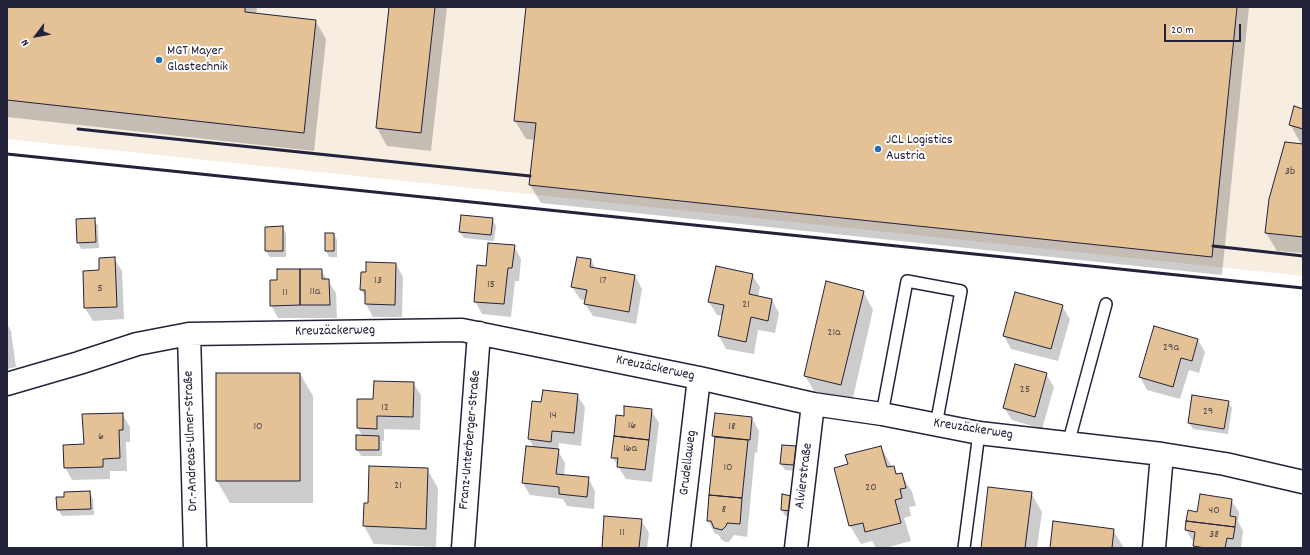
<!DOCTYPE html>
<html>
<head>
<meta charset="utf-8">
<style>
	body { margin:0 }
	#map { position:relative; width:1310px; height:555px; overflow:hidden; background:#fff; font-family:Dekko,sans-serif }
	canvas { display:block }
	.frame { position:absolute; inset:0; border:8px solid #22223b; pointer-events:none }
	.north { position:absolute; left:16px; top:16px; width:40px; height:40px; -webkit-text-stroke:3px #fff; paint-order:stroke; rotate:238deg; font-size:11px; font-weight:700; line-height:16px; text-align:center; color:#22223b }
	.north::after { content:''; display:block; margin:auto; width:14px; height:18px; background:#22223b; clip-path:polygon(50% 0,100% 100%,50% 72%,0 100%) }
	.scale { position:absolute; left:1164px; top:24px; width:77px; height:18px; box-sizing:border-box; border:2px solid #22223b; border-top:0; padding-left:5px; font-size:12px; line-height:14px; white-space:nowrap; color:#22223b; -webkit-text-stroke:3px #fff; paint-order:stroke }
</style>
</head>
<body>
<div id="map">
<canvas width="1310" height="555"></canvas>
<div class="frame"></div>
<div class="north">N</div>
<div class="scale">20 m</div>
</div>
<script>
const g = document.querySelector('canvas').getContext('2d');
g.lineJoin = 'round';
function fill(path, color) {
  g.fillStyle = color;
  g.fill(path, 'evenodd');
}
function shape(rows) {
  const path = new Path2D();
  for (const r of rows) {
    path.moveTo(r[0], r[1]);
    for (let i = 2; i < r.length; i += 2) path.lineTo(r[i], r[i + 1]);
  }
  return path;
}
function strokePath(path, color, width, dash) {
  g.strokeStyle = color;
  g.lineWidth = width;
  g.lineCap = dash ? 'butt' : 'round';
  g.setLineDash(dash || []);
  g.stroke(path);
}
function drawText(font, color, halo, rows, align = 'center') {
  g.font = font + ' Dekko,sans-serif';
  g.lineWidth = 4;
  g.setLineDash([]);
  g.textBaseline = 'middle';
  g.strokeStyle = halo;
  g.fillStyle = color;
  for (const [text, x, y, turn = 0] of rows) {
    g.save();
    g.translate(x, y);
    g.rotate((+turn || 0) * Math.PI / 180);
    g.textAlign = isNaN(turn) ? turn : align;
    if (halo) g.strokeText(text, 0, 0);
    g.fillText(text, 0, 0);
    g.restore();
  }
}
fill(shape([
	[7,7,1303,7,1303,276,7,139]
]), '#f7ede0');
fill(shape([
	[7,7,257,7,256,14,315,20,326,39,314,151,7,117],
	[390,7,447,7,431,151,387,146,377,128],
	[527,7,1249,7,1222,275,541,203,530,185,535,140,526,139,515,121],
	[1303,110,1303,253,1277,251,1266,233,1301,144,1290,124],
	[94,219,98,226,99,248,81,249,78,242],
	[492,219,496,226,494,241,464,238,460,232],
	[283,227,286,234,286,257,270,257,266,251],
	[334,234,337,240,337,257,329,257,326,251],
	[514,246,521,259,519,281,515,281,511,317,482,314,475,301],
	[114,258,122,271,124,319,93,321,85,308,100,271],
	[591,260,596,269,635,276,642,289,636,324,593,316,585,304,586,301,580,299,572,287],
	[396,264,403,277,402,317,373,317,366,304,366,297,361,290],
	[321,270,336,293,337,318,278,318,271,305,278,281],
	[752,275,760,287,758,297,772,300,779,313,775,333,758,330,754,354,726,349,719,336,723,316,717,315,709,302],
	[863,291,873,310,852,402,816,394,805,376],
	[1062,306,1070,319,1058,361,1011,349,1004,336],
	[7,324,11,331,16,367,7,369],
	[1198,340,1205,352,1199,373,1189,370,1180,399,1147,390,1140,377],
	[300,374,313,396,313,503,230,503,217,481],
	[1046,374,1054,387,1042,429,1012,420,1004,408],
	[413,383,421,395,420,430,384,429,384,441,381,441,382,443,382,456,361,456,357,449,363,437,358,428,358,400,374,400],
	[577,395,585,407,581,446,559,443,558,451,565,463,564,476,588,478,595,491,594,509,567,506,563,499,530,495,523,483,534,448,529,439,542,403],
	[1228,402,1232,408,1228,434,1193,429,1189,423],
	[651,410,659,423,652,482,626,479,612,457,624,417],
	[122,414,130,427,130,442,126,442,127,471,110,471,110,479,72,480,65,467,85,445],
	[716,414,752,418,759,431,757,453,755,452,747,537,734,535,729,542,725,542,721,539,718,534,715,534,708,521,715,440,713,436],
	[795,447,799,454,797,471,785,470,781,464],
	[881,447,892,467,893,467,898,475,901,474,912,492,916,506,909,507,911,516,904,518,911,541,885,548,876,548,872,541,861,544,850,526,835,468,849,465],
	[427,469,438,488,436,547,374,544,364,526,365,504,369,504],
	[89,492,93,499,94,515,62,516,58,509,65,498],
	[1031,493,1042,512,1037,548,982,548],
	[791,496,794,503,793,517,785,516,782,510],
	[1231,500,1239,512,1238,521,1243,531,1241,548,1194,548,1194,543,1186,530,1198,513],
	[641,520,649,533,647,548,602,548],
	[1113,530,1124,548,1051,548]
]), '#0003');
const building = shape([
	[7,7,245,7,245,12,316,20,304,133,7,100,7,7],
	[389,7,435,7,421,133,376,128,389,7],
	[526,7,1237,7,1212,257,529,185,536,123,514,121,526,7],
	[1294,106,1303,109,1303,129,1289,125,1294,106],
	[1285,142,1303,144,1303,237,1265,233,1269,199,1285,142],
	[461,215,493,218,491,235,459,232,461,215],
	[95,218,96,242,77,243,76,219,95,218],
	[283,226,283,251,265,251,265,227,283,226],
	[325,233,334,233,334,251,325,251,325,233],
	[488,243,515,245,512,268,508,268,504,304,474,302,477,265,486,266,488,243],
	[115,257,117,307,84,308,83,271,99,270,99,258,115,257],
	[577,257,591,259,590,267,635,275,629,312,584,304,587,290,571,287,577,257],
	[366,262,396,263,395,305,365,304,365,290,360,290,361,272,366,272,366,262],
	[716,266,753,274,749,294,772,299,768,321,751,317,746,342,718,336,724,305,708,302,716,266],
	[277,269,300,269,300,305,270,306,270,280,277,280,277,269],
	[300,269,322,269,322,279,329,279,330,305,300,305,300,269],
	[826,281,864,291,841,385,804,376,826,281],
	[1015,292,1063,305,1051,349,1003,336,1015,292],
	[1154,326,1198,339,1192,361,1181,358,1173,387,1139,377,1154,326],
	[1015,364,1047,373,1035,417,1003,408,1015,364],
	[216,373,300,373,300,481,216,481,216,373],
	[374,381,414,382,413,417,377,416,377,429,357,428,357,399,373,399,374,381],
	[543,390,578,394,574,433,552,431,551,442,528,439,532,401,541,402,543,390],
	[1192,395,1229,401,1224,429,1188,423,1192,395],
	[624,406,652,409,649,440,614,436,616,415,624,416,624,406],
	[123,413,123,430,119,430,120,458,103,459,103,467,64,468,63,445,84,444,82,414,123,413],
	[715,413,752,417,750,440,712,436,715,413],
	[356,435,379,436,379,450,356,450,356,435],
	[614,436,649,440,645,470,617,467,618,458,611,458,614,436],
	[715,437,748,440,742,498,709,495,715,437],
	[782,445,796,446,794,465,780,464,782,445],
	[526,446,559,449,556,474,589,477,587,497,559,494,559,487,522,483,526,446],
	[881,446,887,467,894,466,896,474,902,473,906,488,900,489,902,498,895,500,901,523,865,532,863,523,849,526,834,468,848,464,845,455,881,446],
	[369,466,428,468,426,529,363,526,364,503,368,503,369,466],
	[988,487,1032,492,1025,548,981,548,988,487],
	[90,491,91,509,57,510,56,497,64,497,64,492,90,491],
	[782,494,791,496,790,511,781,510,782,494],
	[1200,494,1232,499,1230,516,1236,517,1235,527,1186,521,1188,510,1197,512,1200,494],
	[709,495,742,498,740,524,727,523,726,526,722,530,714,528,711,521,707,521,709,495],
	[604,516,642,519,639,548,602,548,604,516],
	[1053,521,1114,529,1112,548,1050,548,1053,521],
	[1186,521,1235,527,1233,539,1227,538,1225,548,1205,548,1193,546,1195,532,1185,530,1186,521]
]);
fill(building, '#e5c296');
strokePath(building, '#22223b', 1);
const service = shape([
	[882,414,907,281,961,291,936,425],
	[1068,444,1106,304],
	[964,548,979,433]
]);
const minor = shape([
	[189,334,195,548],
	[7,384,79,363,137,344,189,334,462,330,699,378,813,404,882,414,979,433,1162,454,1225,464,1303,482],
	[463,548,479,333],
	[679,548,699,378],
	[796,548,813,404],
	[1154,548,1162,454]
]);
strokePath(service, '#22223b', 14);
strokePath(minor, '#22223b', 25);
strokePath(service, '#fff', 11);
strokePath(minor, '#fff', 22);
strokePath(shape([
	[78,129,530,176],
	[7,154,1303,288],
	[1213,246,1303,256]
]), '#22223b', 3);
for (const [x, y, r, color] of [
	[159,60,4,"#1f6fb2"],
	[878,149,4,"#1f6fb2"]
]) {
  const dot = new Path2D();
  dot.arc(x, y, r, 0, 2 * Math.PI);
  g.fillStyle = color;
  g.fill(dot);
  strokePath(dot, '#fff', 1.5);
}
drawText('12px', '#534a52', null, [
	["3b",1290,172],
	["13",378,281],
	["17",603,281],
	["15",491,285],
	["5",100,289],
	["11a",315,292],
	["11",285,293],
	["21",746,305],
	["21a",834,333],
	["29a",1171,348],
	["25",1025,390],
	["12",385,408],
	["29",1208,412],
	["14",553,416],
	["16",632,426],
	["10",258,427],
	["18",732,427],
	["6",101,437],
	["16a",630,449],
	["10",728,468],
	["21",398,486],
	["20",871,488],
	["8",724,510],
	["40",1214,511],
	["11",622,533],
	["38",1214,535]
]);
drawText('14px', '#22223b', '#fff', [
	["MGT Mayer",167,52],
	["Glastechnik",167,68],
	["JCL Logistics",886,141],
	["Austria",886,157]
], 'left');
drawText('14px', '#22223b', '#fff', [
	["Kreuzäckerweg",335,332,-1],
	["Kreuzäckerweg",655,369,12],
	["Kreuzäckerweg",973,430,9],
	["Franz-Unterberger-Straße",471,440,-85],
	["Dr.-Andreas-Ulmer-Straße",192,441,-92],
	["Grudellaweg",689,463,-83],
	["Alvierstraße",805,476,-83]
]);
</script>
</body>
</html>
